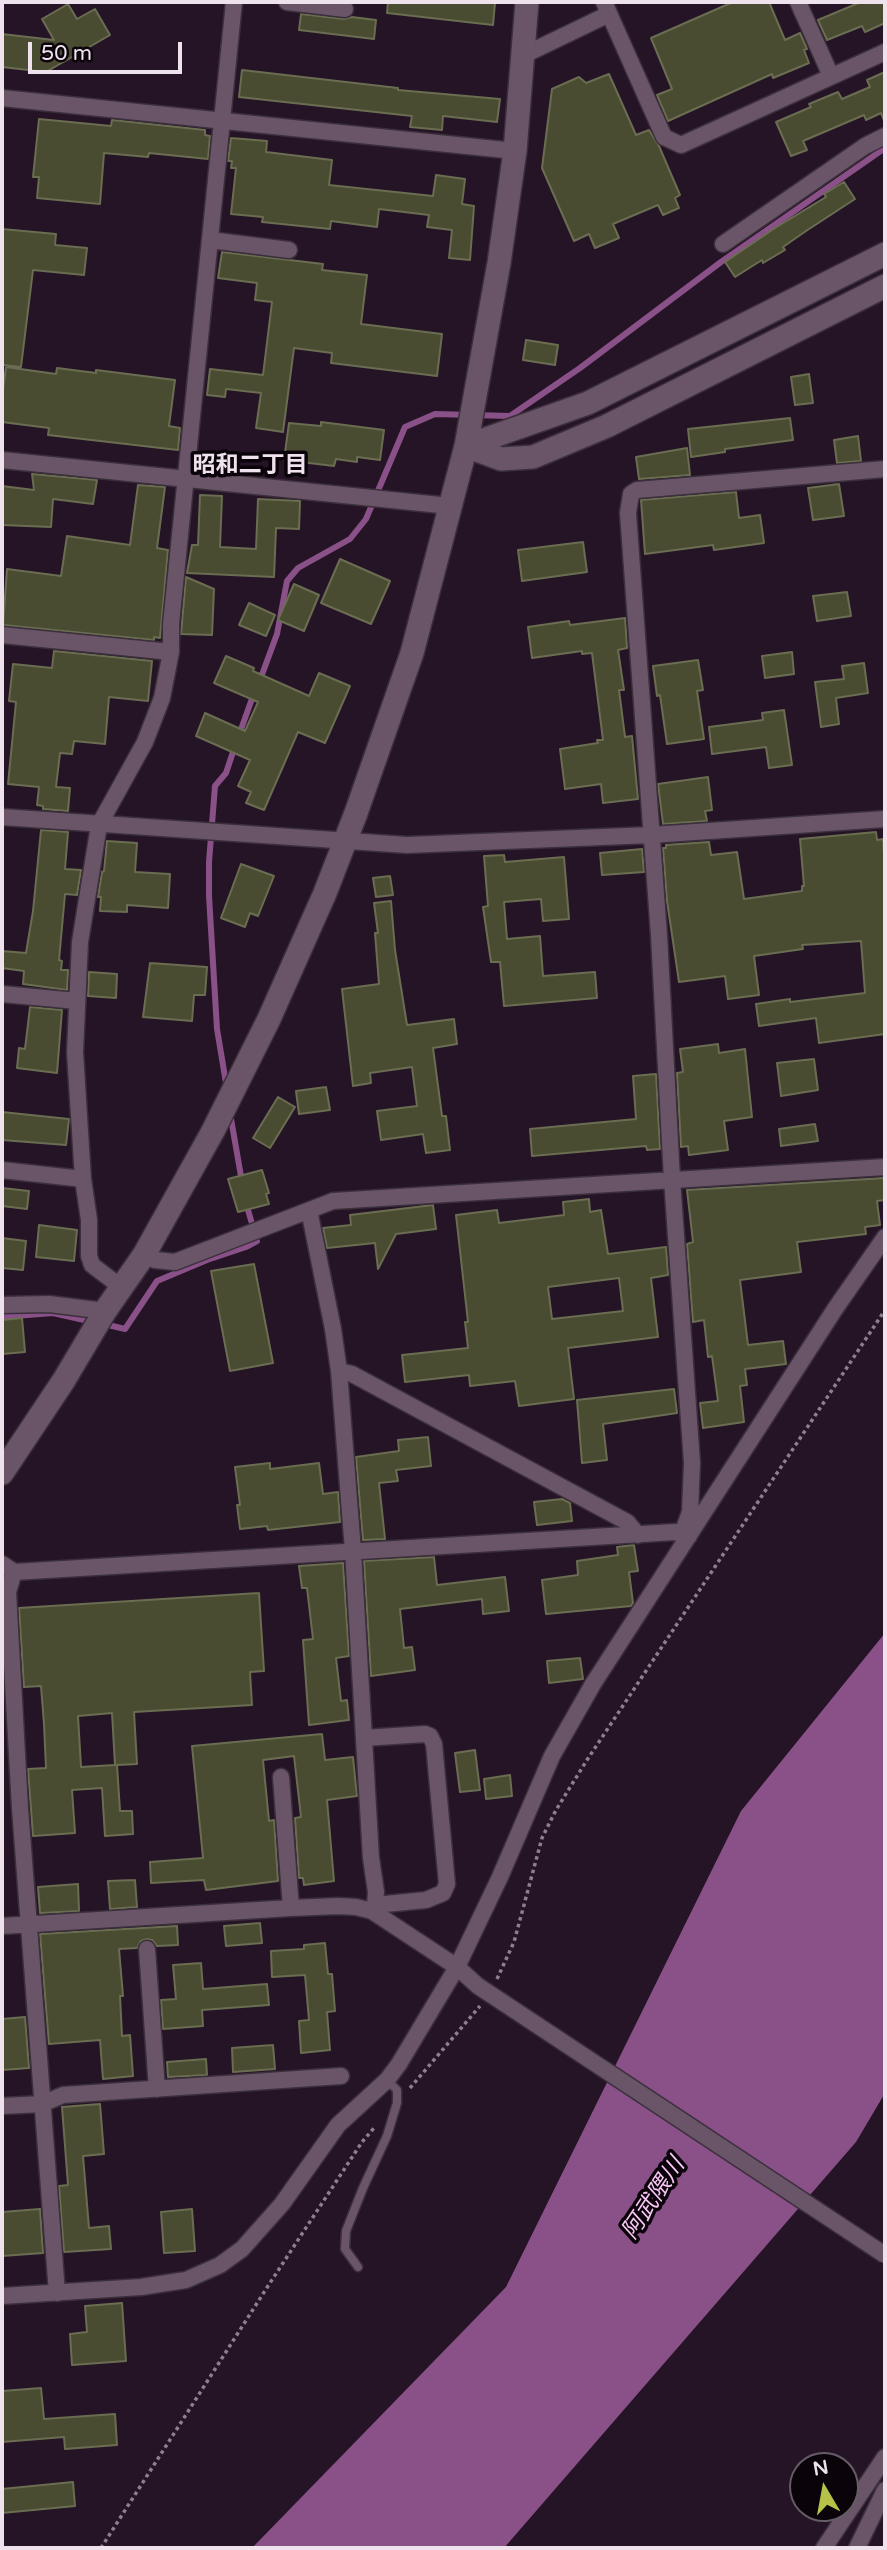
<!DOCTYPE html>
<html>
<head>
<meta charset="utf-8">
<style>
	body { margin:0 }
	#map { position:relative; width:887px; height:2550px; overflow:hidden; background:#251425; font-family:"Varela Round",sans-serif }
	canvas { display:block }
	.frame { position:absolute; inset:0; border:4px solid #eee2ed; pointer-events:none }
	.north { position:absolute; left:789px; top:2452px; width:70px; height:70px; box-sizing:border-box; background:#0a040a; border:2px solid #655d65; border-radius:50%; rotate:350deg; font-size:19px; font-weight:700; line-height:28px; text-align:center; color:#eee2ed }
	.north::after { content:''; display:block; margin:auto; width:24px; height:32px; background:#b7c148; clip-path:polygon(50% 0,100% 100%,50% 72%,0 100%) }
	.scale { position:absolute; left:28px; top:42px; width:154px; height:32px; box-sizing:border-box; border:4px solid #eee2ed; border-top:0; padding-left:9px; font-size:21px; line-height:24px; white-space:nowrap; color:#eee2ed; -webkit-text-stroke:5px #0a040a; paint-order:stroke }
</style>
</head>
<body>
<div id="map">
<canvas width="887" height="2550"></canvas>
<div class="frame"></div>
<div class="north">N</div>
<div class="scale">50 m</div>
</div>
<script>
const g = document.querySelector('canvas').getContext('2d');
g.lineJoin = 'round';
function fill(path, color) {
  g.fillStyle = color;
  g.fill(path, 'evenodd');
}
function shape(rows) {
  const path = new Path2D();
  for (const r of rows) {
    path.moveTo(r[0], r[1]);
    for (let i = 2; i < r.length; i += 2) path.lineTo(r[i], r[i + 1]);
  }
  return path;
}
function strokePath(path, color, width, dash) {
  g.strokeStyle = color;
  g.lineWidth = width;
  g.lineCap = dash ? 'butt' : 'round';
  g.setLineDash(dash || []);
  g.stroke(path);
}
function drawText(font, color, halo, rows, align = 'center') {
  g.font = font + ' "Varela Round","Noto Sans JP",sans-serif';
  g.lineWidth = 7;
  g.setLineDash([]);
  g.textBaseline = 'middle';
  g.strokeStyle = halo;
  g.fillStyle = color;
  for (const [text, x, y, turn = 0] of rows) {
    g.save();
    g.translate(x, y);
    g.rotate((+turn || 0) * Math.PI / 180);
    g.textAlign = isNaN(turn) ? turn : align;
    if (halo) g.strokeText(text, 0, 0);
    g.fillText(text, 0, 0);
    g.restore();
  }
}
fill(shape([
	[885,1633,885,2093,856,2142,504,2548,252,2548,506,2287,741,1811]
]), '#895188');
strokePath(shape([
	[260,680,277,634,287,581,298,568,350,539,366,519,405,427,435,414,510,416,580,368,721,262,885,148],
	[239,735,254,693],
	[227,1089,217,1029,209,896,209,862,215,786,226,773,235,746],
	[230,1113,242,1182],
	[2,1317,53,1313,93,1322],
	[104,1324,125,1329,157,1281,207,1260,246,1247,257,1241,246,1203]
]), '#895188', 6);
const building = shape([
	[388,2,495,3,493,25,387,13,388,2],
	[733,2,769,2,785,40,800,33,807,49,804,50,809,63,773,78,772,74,668,121,657,95,672,89,651,38,733,2],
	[861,2,885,2,885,23,865,32,862,26,827,40,818,20,861,2],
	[68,4,77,19,95,9,110,35,46,72,2,67,2,34,54,40,42,19,68,4],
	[301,14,344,19,352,17,376,20,374,39,299,30,301,14],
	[242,70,398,88,398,90,500,99,497,122,443,116,442,130,410,127,412,116,239,97,242,70],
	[885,72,885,123,881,113,866,120,864,115,803,141,807,150,791,156,776,122,811,107,809,104,838,92,842,99,870,87,867,80,885,72],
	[609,74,636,135,649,130,659,146,680,195,675,198,679,208,663,215,658,205,613,224,619,238,595,248,589,234,574,241,542,168,552,89,579,77,586,83,609,74],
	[39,119,111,126,112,120,205,130,205,135,210,136,208,159,149,153,148,157,104,153,100,204,37,198,39,177,33,177,39,119],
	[231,138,267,141,266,152,332,160,329,185,433,196,436,175,465,179,462,204,474,206,470,260,449,258,452,230,427,227,429,215,379,209,377,227,331,221,330,229,262,222,263,217,231,214,236,168,231,168,232,161,228,161,231,138],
	[844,182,855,199,806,231,783,247,785,250,763,263,762,260,735,277,725,262,775,228,826,197,824,194,844,182],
	[2,229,56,234,55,245,87,248,84,275,33,270,21,367,2,365,2,229],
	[222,252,323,264,322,270,367,275,361,324,442,334,437,376,331,363,332,353,294,348,283,432,256,428,261,393,226,389,225,397,207,395,210,369,263,375,272,302,255,300,257,283,218,278,222,252],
	[526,340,558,345,555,365,523,360,526,340],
	[6,367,56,374,57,368,96,373,96,370,175,380,169,426,180,428,178,450,48,435,49,428,2,422,2,397,6,367],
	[809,374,813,403,795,405,791,377,809,374],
	[790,418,793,440,725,449,725,452,691,457,688,429,790,418],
	[321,422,384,430,380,460,357,457,357,462,336,459,334,466,284,460,289,423,321,426,321,422],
	[858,436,861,461,837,463,834,440,858,436],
	[687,448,690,475,639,479,636,457,687,448],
	[32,474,97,480,93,504,53,499,51,527,2,525,2,486,34,490,32,474],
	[839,484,844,516,813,520,808,488,839,484],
	[138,485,165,487,157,548,168,550,160,638,154,637,154,640,3,625,7,569,61,576,67,536,130,545,138,485],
	[736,492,739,518,760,515,764,543,714,550,713,545,645,554,641,500,736,492],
	[200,495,222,496,220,547,256,549,258,499,300,501,299,529,276,528,274,577,187,573,192,545,198,545,200,495],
	[583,542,587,572,522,581,518,550,583,542],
	[340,559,390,581,371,624,321,603,340,559],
	[186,577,214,589,212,635,181,634,186,577],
	[294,584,319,595,304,631,278,620,294,584],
	[847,592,851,616,817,621,813,596,847,592],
	[249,603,275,615,266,636,239,625,249,603],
	[625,618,627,648,618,650,624,690,619,690,625,737,632,736,638,799,603,803,601,784,565,789,560,749,598,743,597,740,603,740,592,653,582,654,582,651,532,658,528,627,569,621,570,625,625,618],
	[54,651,152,661,148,701,109,697,105,744,74,741,72,754,60,753,56,787,70,788,68,811,43,809,43,806,37,805,39,787,8,784,16,702,9,701,13,664,52,668,54,651],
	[792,652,794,674,765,678,762,656,792,652],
	[226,656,254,668,253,671,309,696,319,673,350,686,325,743,298,732,264,810,246,803,251,792,238,786,250,760,196,736,205,713,245,731,258,702,214,683,226,656],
	[698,660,703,690,697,691,704,739,667,744,660,695,657,696,653,666,698,660],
	[864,663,868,693,836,698,839,724,821,727,815,682,844,679,842,666,864,663],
	[784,710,792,765,769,768,766,747,712,754,709,727,763,720,762,713,784,710],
	[708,777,712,810,705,811,707,821,663,824,658,784,708,777],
	[41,830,68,832,65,869,81,870,77,895,65,894,59,960,62,961,61,970,68,970,67,990,23,984,24,971,2,968,2,951,26,953,33,911,41,830],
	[876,832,877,840,883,839,885,868,885,1034,819,1043,816,1018,759,1026,756,1004,790,999,790,1002,865,993,861,941,802,945,803,949,754,956,759,995,728,999,725,976,679,982,667,901,663,848,666,848,666,845,709,842,711,855,737,852,744,899,802,891,802,886,804,886,800,839,876,832],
	[107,841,137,843,135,872,170,874,168,908,127,905,127,912,100,911,101,897,98,897,102,872,104,871,107,841],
	[642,849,644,872,602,875,600,853,642,849],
	[504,855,505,862,564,857,569,919,543,921,541,899,504,902,507,939,540,936,543,976,595,972,597,998,504,1006,500,962,491,962,483,907,488,906,484,856,504,855],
	[241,864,274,876,258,916,250,913,245,927,221,918,241,864],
	[390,876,393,895,376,897,373,878,390,876],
	[391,901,395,950,407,1025,454,1019,457,1044,433,1048,442,1116,446,1116,450,1150,426,1153,423,1134,381,1140,377,1111,417,1106,412,1067,370,1073,371,1083,353,1086,342,989,379,984,375,933,378,933,374,903,391,901],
	[150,963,207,967,205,995,194,995,192,1021,143,1017,150,963],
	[89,972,117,974,116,998,88,996,89,972],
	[30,1007,62,1010,57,1073,17,1068,19,1048,25,1049,30,1007],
	[718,1044,719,1053,745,1049,752,1117,724,1121,728,1150,689,1155,688,1146,681,1147,677,1073,683,1072,680,1049,718,1044],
	[814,1059,818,1090,781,1096,777,1063,814,1059],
	[656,1074,660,1149,647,1150,646,1146,532,1156,530,1129,636,1119,633,1076,656,1074],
	[326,1087,330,1110,299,1114,296,1091,326,1087],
	[278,1097,295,1107,270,1148,253,1138,278,1097],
	[2,1112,69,1119,66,1145,2,1140,2,1112],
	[815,1124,818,1141,781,1146,779,1129,815,1124],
	[262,1170,269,1193,266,1194,269,1204,238,1212,228,1179,262,1170],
	[885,1178,885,1200,877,1201,880,1225,865,1227,866,1234,797,1242,801,1272,740,1280,748,1345,783,1341,786,1364,745,1369,747,1385,740,1386,744,1422,703,1428,700,1403,718,1401,712,1356,708,1357,704,1320,693,1322,687,1244,693,1242,687,1190,885,1178],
	[2,1188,29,1191,27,1209,2,1206,2,1188],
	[589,1199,590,1212,601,1210,608,1254,666,1247,668,1275,651,1278,658,1337,568,1348,574,1399,519,1406,515,1381,470,1386,469,1375,405,1382,402,1355,468,1348,465,1322,468,1322,456,1215,497,1210,499,1223,564,1215,563,1202,589,1199],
	[619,1278,623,1311,552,1319,548,1287,619,1278],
	[433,1205,436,1229,396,1234,378,1269,375,1243,327,1248,323,1228,351,1225,350,1215,433,1205],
	[39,1225,77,1230,74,1261,36,1257,39,1225],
	[2,1238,26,1241,23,1270,2,1268,2,1238],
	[254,1264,273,1363,230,1371,211,1271,254,1264],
	[22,1318,25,1352,2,1354,2,1320,22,1318],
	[674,1389,677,1413,603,1424,607,1460,582,1463,577,1400,674,1389],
	[428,1437,431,1466,396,1470,398,1481,379,1483,385,1539,363,1540,356,1457,399,1451,398,1440,428,1437],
	[270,1463,270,1469,319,1463,323,1494,338,1492,340,1522,268,1530,267,1526,240,1529,237,1505,240,1505,235,1467,270,1463],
	[562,1499,570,1503,572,1521,537,1525,534,1502,562,1499],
	[634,1545,638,1571,629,1572,633,1603,631,1606,546,1614,542,1580,578,1575,577,1561,618,1555,617,1547,634,1545],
	[434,1557,437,1585,505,1577,509,1611,483,1614,482,1599,400,1609,404,1648,412,1647,415,1670,371,1676,364,1561,434,1557],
	[343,1563,349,1656,336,1658,341,1701,347,1700,349,1720,309,1725,303,1640,313,1639,307,1588,302,1588,299,1566,343,1563],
	[259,1593,264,1671,250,1672,252,1705,134,1712,137,1764,117,1765,120,1811,132,1811,133,1834,105,1836,102,1788,72,1790,75,1833,33,1836,28,1769,46,1768,44,1724,41,1686,24,1687,19,1608,259,1593],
	[112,1713,115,1765,81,1767,78,1716,112,1713],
	[580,1658,583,1679,549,1683,547,1661,580,1658],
	[322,1734,325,1760,353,1757,356,1787,357,1796,327,1800,334,1881,304,1885,303,1878,299,1878,295,1818,301,1817,294,1756,263,1760,269,1821,274,1820,278,1881,206,1890,204,1880,151,1883,150,1862,203,1858,192,1746,322,1734],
	[475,1750,480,1790,460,1792,455,1753,475,1750],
	[510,1775,512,1796,486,1799,484,1779,510,1775],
	[135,1880,137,1907,110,1909,108,1881,135,1880],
	[78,1884,79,1911,40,1913,38,1887,78,1884],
	[260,1923,262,1943,226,1946,224,1926,260,1923],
	[177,1926,178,1945,157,1946,152,1940,147,1939,141,1941,137,1948,119,1949,123,1996,120,1996,122,2036,130,2035,133,2076,103,2079,100,2040,49,2044,40,1934,177,1926],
	[325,1943,328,1974,332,1974,335,2011,327,2012,330,2050,301,2053,299,2021,309,2020,305,1975,272,1977,271,1951,304,1949,304,1945,325,1943],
	[201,1963,203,1989,267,1984,269,2005,202,2010,203,2026,163,2029,161,2000,176,1999,173,1965,201,1963],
	[25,2017,29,2068,2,2070,2,2019,25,2017],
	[273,2045,275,2069,233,2072,232,2048,273,2045],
	[206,2059,207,2075,168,2077,167,2062,206,2059],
	[100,2104,104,2154,83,2156,89,2228,109,2226,111,2249,64,2252,59,2186,68,2185,62,2107,100,2104],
	[40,2209,43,2253,2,2256,2,2212,40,2209],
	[192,2209,195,2251,164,2253,161,2212,192,2209],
	[122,2303,126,2361,72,2365,70,2334,87,2332,85,2306,122,2303],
	[41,2388,44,2419,115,2414,117,2445,65,2449,64,2437,2,2442,2,2391,41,2388],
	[73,2482,75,2506,2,2513,2,2489,73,2482]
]);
fill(building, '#494c31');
strokePath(building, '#6a6d51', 2);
const lane = shape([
	[358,2267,345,2249,346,2231,363,2188,387,2136,397,2103,397,2090,387,2080]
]);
const street = shape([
	[287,2,345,9],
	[604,2,664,137,681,145,885,52],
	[798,2,831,76],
	[524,55,609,14],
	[2,98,515,151],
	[210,240,289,250],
	[723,244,865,146,885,136],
	[2,460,450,506],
	[2,635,171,652],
	[2,817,407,845,651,835,885,819],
	[2,994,77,1001],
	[2,1170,83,1179],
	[309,1210,333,1329,339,1371,353,1551,371,1858,376,1892,375,1905,372,1911],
	[144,1255,155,1260,175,1262,333,1201,885,1167],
	[121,1287,92,1265,89,1256,89,1220,83,1179,75,1052,80,942,99,825,145,742,162,698,171,652,171,624,234,2],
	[2,1305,49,1304,105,1311],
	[339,1371,352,1374,627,1522,638,1535],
	[682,1534,690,1512,692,1463,672,1179,659,935,628,513,631,494,637,490,885,469],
	[2,1564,14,1572,675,1532,689,1536],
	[14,1572,8,1592,20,1808,57,2293],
	[364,1738,425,1734,430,1736,434,1744,447,1884,443,1893,426,1900,375,1905],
	[281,1777,291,1908],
	[2,1926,291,1908,338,1906,356,1907,372,1911,457,1967,478,1986],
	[147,1949,157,2089],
	[2,2106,42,2104,63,2095,341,2076],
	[2,2296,141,2287,186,2280,220,2265,242,2249,282,2204,338,2125,387,2080,399,2064,457,1967,500,1877,552,1756,593,1684,835,1309,885,1237],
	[824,2548,885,2457],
	[857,2548,885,2490]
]);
const secondary = shape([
	[466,446,588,403,885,254],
	[466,446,501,459,533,457,607,426,885,286],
	[2,1473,64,1380,105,1311,144,1255,213,1131,269,1019,325,893,356,813,412,653,466,446,499,263,515,151,527,2]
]);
strokePath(lane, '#3b2f3b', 11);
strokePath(street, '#3b2f3b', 19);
strokePath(secondary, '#3b2f3b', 26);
strokePath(shape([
	[497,1979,514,1942,542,1838,556,1810,587,1760,885,1310],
	[410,2088,480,2006],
	[101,2548,268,2286,362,2142,374,2128]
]), '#8e7f8d', 3.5, [3.5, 3.5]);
strokePath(lane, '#695468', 8);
strokePath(street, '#695468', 16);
strokePath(secondary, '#695468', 23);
const streetBridge = shape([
	[478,1986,885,2255]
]);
strokePath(streetBridge, '#3b2f3b', 19, []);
strokePath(streetBridge, '#695468', 16);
drawText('bold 23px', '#eee2ed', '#0a040a', [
	["昭和二丁目",250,466]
]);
drawText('italic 23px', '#f9c8f7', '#0a040a', [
	["阿武隈川",654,2199,-56]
]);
</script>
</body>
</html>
